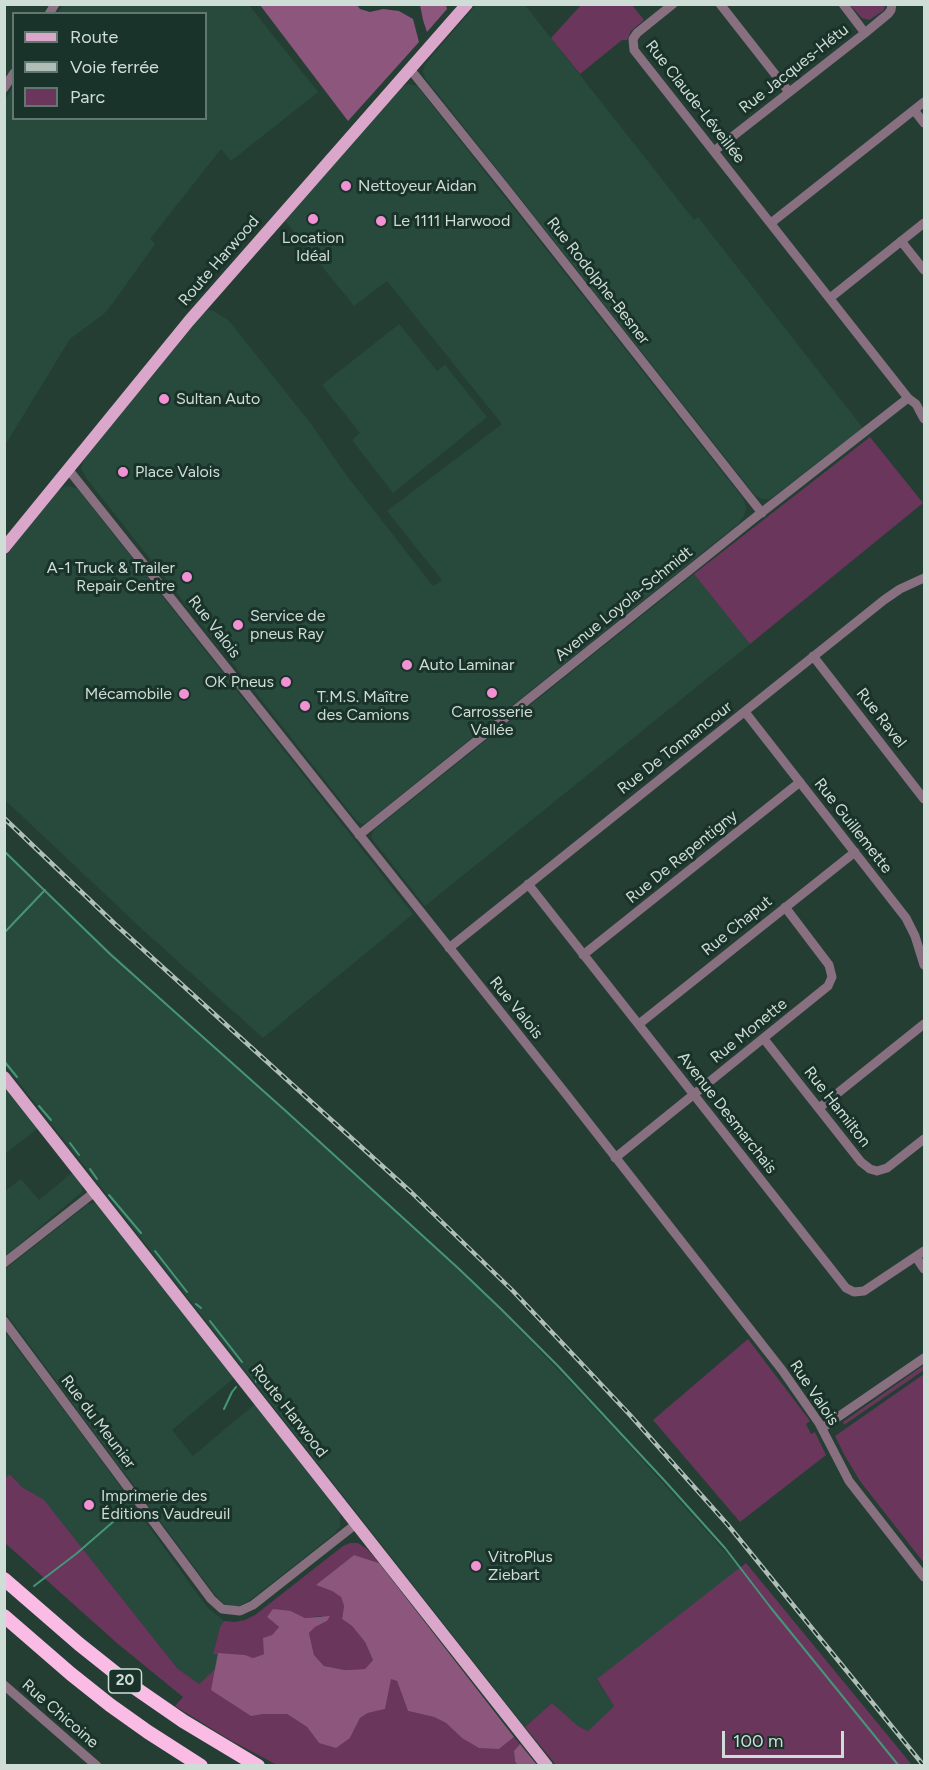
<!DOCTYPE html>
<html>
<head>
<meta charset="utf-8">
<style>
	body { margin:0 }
	#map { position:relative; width:929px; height:1770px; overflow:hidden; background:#243e34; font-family:Figtree,sans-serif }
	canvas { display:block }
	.frame { position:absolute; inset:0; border:6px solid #cfddd7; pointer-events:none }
	.legend { position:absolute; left:12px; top:12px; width:195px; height:108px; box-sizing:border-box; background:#1a332a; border:2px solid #62776f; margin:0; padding:8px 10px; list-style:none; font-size:18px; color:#cfddd7 }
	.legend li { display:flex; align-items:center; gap:12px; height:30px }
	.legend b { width:30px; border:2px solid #62776f }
	.scale { position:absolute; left:722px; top:1731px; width:122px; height:27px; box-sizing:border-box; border:3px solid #cfddd7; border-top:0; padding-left:8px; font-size:18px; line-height:21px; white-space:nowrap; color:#cfddd7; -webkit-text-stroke:4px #1a332a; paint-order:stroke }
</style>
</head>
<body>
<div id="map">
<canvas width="929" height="1770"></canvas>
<div class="frame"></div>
<ul class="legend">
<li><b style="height:8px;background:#daa6c9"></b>Route</li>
<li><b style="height:8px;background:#afbfb8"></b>Voie ferrée</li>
<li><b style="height:16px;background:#6a365b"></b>Parc</li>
</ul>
<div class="scale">100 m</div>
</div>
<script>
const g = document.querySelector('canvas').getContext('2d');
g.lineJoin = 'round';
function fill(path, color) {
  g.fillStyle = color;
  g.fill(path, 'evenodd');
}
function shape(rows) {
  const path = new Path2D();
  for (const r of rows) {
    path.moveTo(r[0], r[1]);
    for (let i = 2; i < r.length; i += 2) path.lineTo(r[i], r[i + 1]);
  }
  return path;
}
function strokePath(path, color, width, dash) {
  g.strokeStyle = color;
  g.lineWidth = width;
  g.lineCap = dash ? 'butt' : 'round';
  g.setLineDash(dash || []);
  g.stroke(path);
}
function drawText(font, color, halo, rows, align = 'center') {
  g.font = font + ' Figtree,sans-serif';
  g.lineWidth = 6;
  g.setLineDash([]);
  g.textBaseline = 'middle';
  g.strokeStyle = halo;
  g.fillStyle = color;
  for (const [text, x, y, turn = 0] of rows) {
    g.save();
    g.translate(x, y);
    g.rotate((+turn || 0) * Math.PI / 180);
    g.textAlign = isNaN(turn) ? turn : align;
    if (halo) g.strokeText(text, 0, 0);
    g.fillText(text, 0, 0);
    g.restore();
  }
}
fill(shape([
	[63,5,249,5,318,92,231,161,221,149,150,239,155,244,113,303,104,314,70,339,7,442,4,440,4,102,13,87,14,118,206,118,206,14,58,13],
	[476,5,525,5,694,220,698,217,863,428,770,499,762,499,755,495,426,79,423,72,425,64],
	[408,84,417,86,420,90,742,497,745,504,746,509,744,516,738,524,367,822,362,824,357,821,87,479,81,468,86,456,198,320,204,313,208,310,213,311,228,320,234,327,311,424,344,472,433,586,442,580,387,511,502,424,387,281,354,306,286,222,283,222,402,87],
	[399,324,437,371,445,365,487,417,393,493,352,440,360,433,322,385],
	[66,486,76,488,80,492,413,914,263,1038,143,930,5,800,4,558,58,490],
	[694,574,750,644,425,906,373,840,371,836,374,830],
	[4,851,40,886,181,1017,478,1286,617,1432,745,1574,597,1680,614,1706,588,1731,578,1726,552,1703,525,1727,5,1065],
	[4,1087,38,1128,5,1154,4,1154],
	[73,1172,82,1184,82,1192,5,1256,4,1189,6,1190,21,1179,39,1200],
	[93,1203,96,1203,234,1378,172,1430,193,1456,255,1404,340,1514,340,1527,333,1535,250,1600,239,1606,234,1607,223,1603,213,1592,5,1312,4,1270,87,1205],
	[4,1331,93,1449,198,1595,208,1608,224,1621,220,1627,213,1654,218,1653,216,1668,199,1684,177,1668,62,1523,31,1492,22,1487,11,1474,5,1478]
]), '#284a3d');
fill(shape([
	[581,5,632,5,644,20,631,31,627,40,622,40,580,74,551,38],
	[885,5,884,10,869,20,862,18,850,5],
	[870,437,923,503,750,644,694,574],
	[748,1339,810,1421,806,1424,811,1434,815,1432,826,1455,740,1522,653,1420],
	[924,1365,924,1370,844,1425,843,1422],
	[924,1374,924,1563,860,1481,845,1456,835,1436],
	[10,1474,22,1487,44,1500,177,1668,199,1684,216,1668,212,1690,263,1714,287,1714,307,1727,319,1743,350,1738,360,1718,368,1713,385,1709,390,1678,397,1681,408,1711,434,1717,446,1723,462,1738,499,1749,514,1737,520,1744,514,1751,515,1761,517,1765,277,1765,230,1740,175,1706,183,1697,118,1644,5,1543,5,1478],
	[350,1543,358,1543,367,1549,379,1563,354,1555,317,1585,332,1591,341,1597,344,1606,342,1619,352,1626,365,1642,373,1660,365,1669,345,1670,324,1666,314,1655,309,1633,315,1627,327,1621,322,1616,305,1618,291,1611,267,1617,279,1627,272,1635,264,1639,264,1654,253,1658,244,1655,213,1654,220,1627,224,1621,235,1622,245,1620,255,1615,343,1546],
	[746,1563,912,1765,556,1765,525,1727,552,1703,578,1726,588,1731,614,1706,597,1679]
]), '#6a365b');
fill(shape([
	[260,5,357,5,360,9,370,12,383,9,399,11,413,19,419,42,348,121],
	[420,5,446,5,447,9,427,32,423,20],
	[354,1555,379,1563,514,1737,499,1749,479,1748,462,1738,446,1723,434,1717,408,1711,397,1681,391,1679,385,1709,368,1713,360,1718,350,1738,336,1748,319,1743,307,1727,287,1714,263,1714,251,1716,211,1690,218,1653,245,1655,253,1658,264,1654,263,1638,272,1635,279,1627,267,1617,273,1609,291,1611,305,1618,330,1616,327,1621,315,1627,309,1633,314,1655,324,1666,345,1670,365,1669,373,1660,365,1642,352,1626,342,1619,344,1606,341,1597,332,1591,316,1585],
	[520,1744,537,1765,517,1765,515,1761,514,1751]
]), '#8d567c');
strokePath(shape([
	[4,851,110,954,288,1113,458,1268,501,1309,558,1366,664,1480,725,1548,771,1608,899,1766],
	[4,933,45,890],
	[4,1061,17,1077],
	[39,1106,51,1120],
	[70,1143,79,1155],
	[90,1169,97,1179],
	[109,1195,141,1233],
	[155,1251,187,1292],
	[196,1304,201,1308],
	[210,1321,242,1362],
	[250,1372,256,1378,256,1382],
	[224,1409,232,1392,236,1387],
	[34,1586,76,1554,129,1508]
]), '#46957a', 2);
strokePath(shape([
	[673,4,637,33,633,39,634,50,908,398,916,404,924,419],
	[720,4,789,92],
	[49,14,55,4],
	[865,33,888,14,891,10,892,4],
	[410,69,504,186,762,513],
	[4,88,14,73],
	[914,110,924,123],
	[714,151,865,33,843,4],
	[771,223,924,102],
	[901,241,924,270],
	[830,298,924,223],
	[68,469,566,1094,782,1370,819,1423,849,1481,924,1577],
	[813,656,924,799],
	[745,712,906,918,915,936,924,965],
	[359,835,752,520,908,398],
	[528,884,846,1288,854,1292,864,1291,924,1251],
	[449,948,884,600,900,589,924,578],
	[583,955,800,782],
	[639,1024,855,852],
	[764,1039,861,1162,870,1169,877,1171,887,1168,924,1139],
	[819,1108,924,1024],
	[615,1158,828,986,832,977,829,965,785,907],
	[916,1257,924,1269],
	[4,1263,96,1191],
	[4,1321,211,1599,222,1609,240,1611,253,1605,356,1524],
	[822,1428,924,1358],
	[4,1685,97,1766]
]), '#897080', 9);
strokePath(shape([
	[4,548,189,321,467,4],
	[4,1077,547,1766]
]), '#daa6c9', 12);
strokePath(shape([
	[4,1579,79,1644,128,1683,183,1721,258,1766],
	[4,1616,71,1674,110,1705,148,1732,201,1766]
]), '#fabce5', 14);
const rail = shape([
	[4,818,116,925,411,1192,513,1291,630,1415,728,1525,924,1766]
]);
strokePath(rail, '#afbfb8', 4.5);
strokePath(rail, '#1a332a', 2, [7]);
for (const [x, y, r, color] of [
	[346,186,6,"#f391d5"],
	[313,219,6,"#f391d5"],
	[381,221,6,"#f391d5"],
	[164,399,6,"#f391d5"],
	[123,472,6,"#f391d5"],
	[187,577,6,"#f391d5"],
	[238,625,6,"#f391d5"],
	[407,665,6,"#f391d5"],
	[286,682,6,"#f391d5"],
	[492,693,6,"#f391d5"],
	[184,694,6,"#f391d5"],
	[305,706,6,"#f391d5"],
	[89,1505,6,"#f391d5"],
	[476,1566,6,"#f391d5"]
]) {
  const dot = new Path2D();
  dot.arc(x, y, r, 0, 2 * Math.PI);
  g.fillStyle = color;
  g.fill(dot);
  strokePath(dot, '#1a332a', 2);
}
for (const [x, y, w] of [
	[125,1681,33]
]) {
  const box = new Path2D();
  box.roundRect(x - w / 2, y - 12, w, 24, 4.5);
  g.fillStyle = '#1a332a';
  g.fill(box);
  strokePath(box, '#cfddd7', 1.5);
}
drawText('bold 15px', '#cfddd7', null, [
	["20",125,1681]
]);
drawText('16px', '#cfddd7', '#1a332a', [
	["Rue Jacques-Hétu",794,69,-38],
	["Rue Claude-Léveillée",695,102,52],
	["Route Harwood",219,261,-49],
	["Rue Rodolphe-Besner",598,281,52],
	["Avenue Loyola-Schmidt",624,604,-39],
	["Rue Valois",214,627,52],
	["Rue Ravel",881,718,52],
	["Rue De Tonnancour",675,748,-38],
	["Rue Guillemette",853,826,52],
	["Rue De Repentigny",682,857,-39],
	["Rue Chaput",737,926,-39],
	["Rue Valois",516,1008,51],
	["Rue Monette",749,1031,-39],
	["Rue Hamilton",837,1107,52],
	["Avenue Desmarchais",727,1113,52],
	["Rue Valois",814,1393,56],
	["Route Harwood",289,1411,52],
	["Rue du Meunier",98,1422,53],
	["Rue Chicoine",60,1714,41]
]);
drawText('16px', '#cfddd7', '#1a332a', [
	["Nettoyeur Aidan",358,186],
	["Le 1111 Harwood",393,221],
	["Location",313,238,"center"],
	["Idéal",313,256,"center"],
	["Sultan Auto",176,399],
	["Place Valois",135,472],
	["A-1 Truck & Trailer",175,568,"right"],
	["Repair Centre",175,586,"right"],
	["Service de",250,616],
	["pneus Ray",250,634],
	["Auto Laminar",419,665],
	["OK Pneus",274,682,"right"],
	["Mécamobile",172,694,"right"],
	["T.M.S. Maître",317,697],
	["des Camions",317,715],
	["Carrosserie",492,712,"center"],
	["Vallée",492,730,"center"],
	["Imprimerie des",101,1496],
	["Éditions Vaudreuil",101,1514],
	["VitroPlus",488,1557],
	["Ziebart",488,1575]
], 'left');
</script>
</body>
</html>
